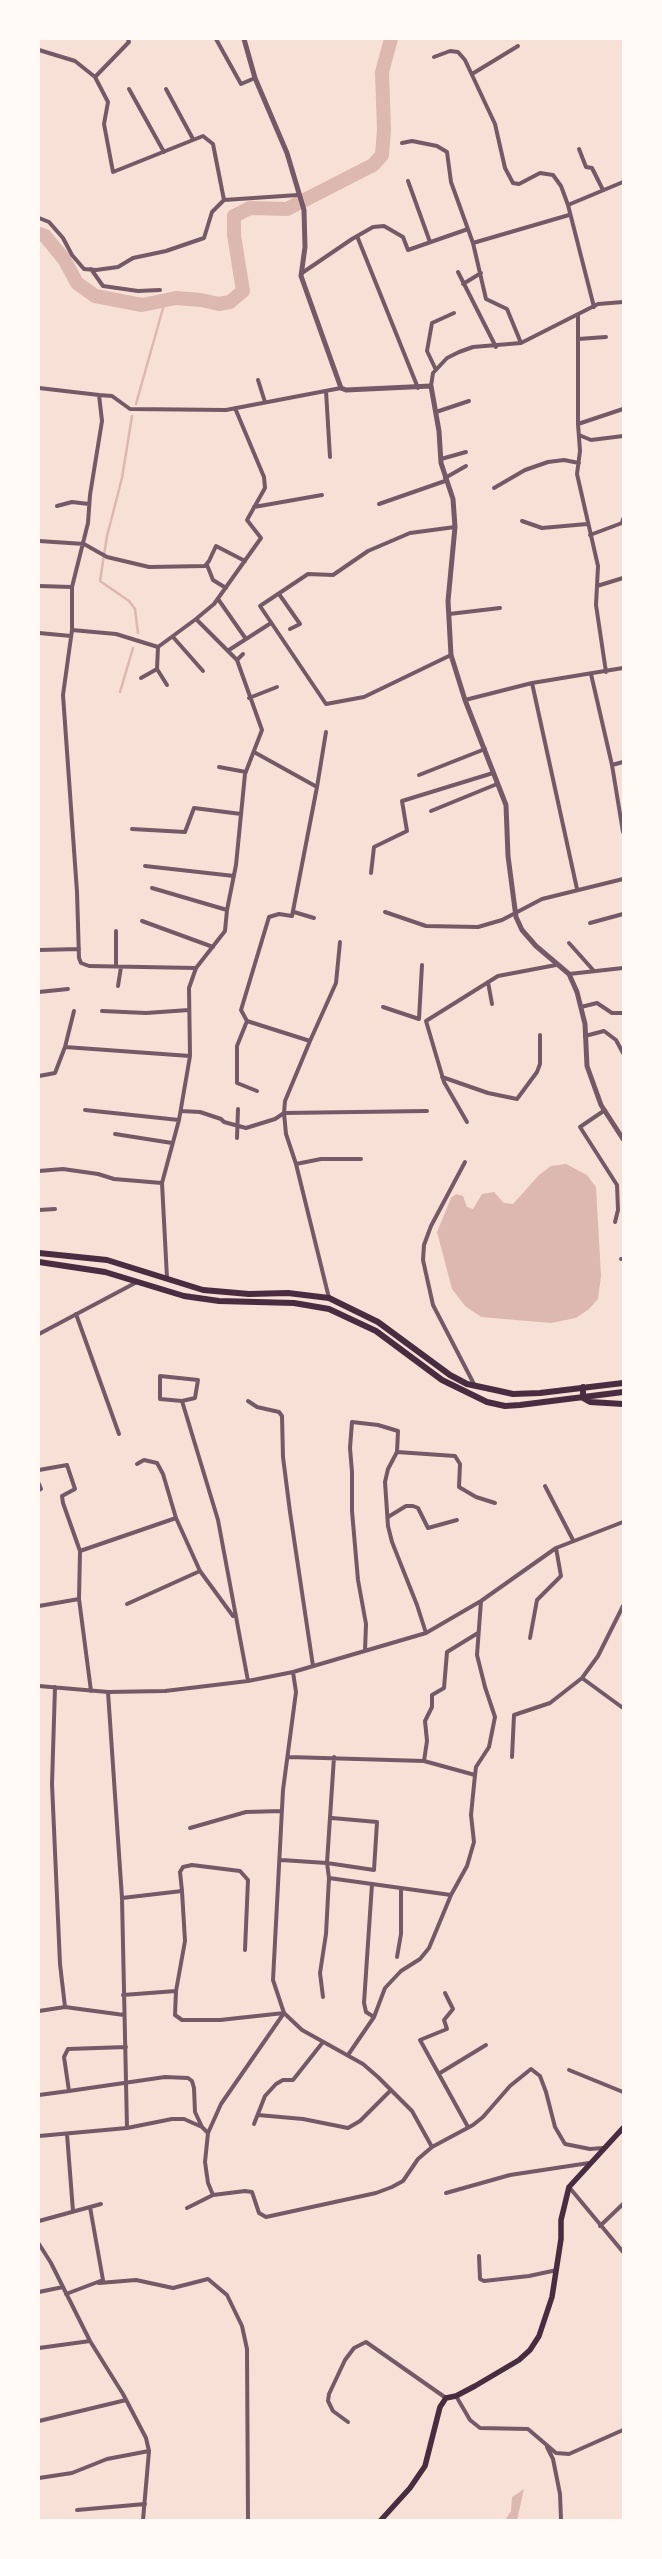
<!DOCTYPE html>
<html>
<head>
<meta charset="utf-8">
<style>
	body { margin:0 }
	#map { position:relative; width:662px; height:2559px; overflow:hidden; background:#f7e1d7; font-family:"Noto Sans",sans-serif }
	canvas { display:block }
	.frame { position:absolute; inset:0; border:40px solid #fffaf5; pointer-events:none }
</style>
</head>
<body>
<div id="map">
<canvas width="662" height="2559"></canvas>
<div class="frame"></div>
</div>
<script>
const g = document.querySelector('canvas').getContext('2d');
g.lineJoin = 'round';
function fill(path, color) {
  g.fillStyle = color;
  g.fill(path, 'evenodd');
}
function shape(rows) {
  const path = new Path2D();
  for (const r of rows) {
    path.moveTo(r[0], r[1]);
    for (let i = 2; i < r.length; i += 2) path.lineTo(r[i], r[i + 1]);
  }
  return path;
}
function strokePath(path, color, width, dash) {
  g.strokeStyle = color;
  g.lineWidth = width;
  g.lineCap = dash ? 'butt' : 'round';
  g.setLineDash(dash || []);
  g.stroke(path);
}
fill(shape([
	[566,1164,587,1175,596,1187,601,1276,598,1299,589,1309,576,1318,551,1323,481,1317,465,1306,452,1289,437,1232,451,1198,456,1194,463,1196,467,1207,473,1209,482,1194,494,1192,504,1203,513,1204,539,1175,551,1166],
	[524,2489,517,2520,505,2520,511,2511,512,2497]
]), '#dcb8b0');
strokePath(shape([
	[136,404,165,301],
	[132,416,122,478,107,536,100,581,129,601,135,609,138,633],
	[120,692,133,648]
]), '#dcb8b0', 2.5);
strokePath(shape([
	[39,234,45,236,64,259,77,283,95,296,142,305,176,298,201,300,219,304,230,302,243,291,234,235,234,216,250,208,287,209,373,165,382,155,384,130,382,72,391,39]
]), '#dcb8b0', 14);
strokePath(shape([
	[128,39,129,42,95,77,108,102,104,124,113,172,203,136,213,144,224,200,298,195],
	[216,39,241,84,255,78],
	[39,50,75,61,95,77],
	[434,57,450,51,458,52,465,60,495,124,505,168,513,183,519,184,540,173,553,175,561,186,568,205],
	[472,74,518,46],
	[129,89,164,152],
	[166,89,193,139],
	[402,143,412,141,437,146,447,152,451,182,473,243,486,299,507,309,521,343],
	[579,149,586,167,592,168,603,190],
	[408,181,430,242],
	[39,218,49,222,63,238,72,255,84,269,96,270,118,267,133,258,166,251,204,238,212,212,224,200],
	[357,236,418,388],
	[473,243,569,215],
	[91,269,103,286,138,291,160,290],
	[458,272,496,347],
	[302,273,352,239,373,227,384,226,403,237,408,250,468,229],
	[463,284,481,273],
	[594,307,568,205,623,182],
	[578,315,578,424,580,451,577,474,598,566,596,605,606,672],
	[578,339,606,337],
	[436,370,427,351,432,323,454,313],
	[258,380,265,402],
	[431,386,433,373,447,358,459,352,473,347,521,343,598,304,623,302],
	[39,388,99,395],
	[326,391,330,457],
	[436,412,469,401],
	[578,424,623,409],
	[579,435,591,440,623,436],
	[441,459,466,452],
	[445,478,466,466],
	[494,488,525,470,548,462,564,460,579,463],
	[379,504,445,481],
	[57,506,72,502,89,504],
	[254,507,322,495],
	[522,521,542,528,587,524],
	[590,535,622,523,623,519],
	[39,541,84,544,107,557,149,567,205,566,209,561,216,546,245,561],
	[207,565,213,580,226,588],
	[39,586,72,587],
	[597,586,623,578],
	[279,594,300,624,290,629],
	[218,599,246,639],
	[449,614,500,608],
	[72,630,116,634,158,647,196,619],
	[39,633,71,636],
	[173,637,203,671],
	[229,650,271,623],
	[451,655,364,697,326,704,260,606,308,574,333,575,368,551,410,533,455,527],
	[237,660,243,654],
	[157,669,167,685],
	[591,674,612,765],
	[141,678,157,669,158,647],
	[532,683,577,889],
	[249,698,277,687],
	[465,700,532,683,623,668],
	[254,752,317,787,326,732],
	[623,762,612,765,623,832],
	[219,767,246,772],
	[419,775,485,749],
	[317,787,292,916,279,914,269,917,241,1010,247,1021,310,1041,285,1101,284,1113,286,1134,296,1164,329,1298],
	[431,811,497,784],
	[132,829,185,832,194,808,241,814],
	[145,866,234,876],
	[371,873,374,847,407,831,402,801,493,773],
	[152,888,227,910],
	[294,912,314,918],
	[385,912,426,926,478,927,502,920,542,899,623,879],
	[142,921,213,947],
	[590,923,623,914],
	[569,943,594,971],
	[39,950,79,949],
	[116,966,116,931],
	[196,968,89,966,81,963,79,958,77,892,63,695,72,630,72,587,88,523,90,495,102,421,99,395,112,396,130,409,226,410,341,388],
	[569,974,623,968],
	[488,982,492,1004],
	[118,986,121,967],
	[39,992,68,989],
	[383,1007,419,1019],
	[581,1007,597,1003,612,1013,623,1013],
	[102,1011,146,1013,189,1010],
	[419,1019,422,965],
	[247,1021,237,1046,237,1083,257,1091],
	[585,1036,604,1031,616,1040,623,1053],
	[310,1041,336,983,340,942],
	[65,1047,190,1056],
	[39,1076,55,1073,65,1047,74,1011],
	[442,1077,488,1093,517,1099,537,1072,540,1064,540,1035],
	[85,1110,179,1120],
	[605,1110,580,1127,617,1185,618,1210,615,1222],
	[181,1111,200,1112,221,1119,224,1122,246,1128,275,1119,284,1113,427,1111],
	[467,1122,444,1082,426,1021,498,976,556,965],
	[115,1134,172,1143],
	[237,1138,238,1109],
	[465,1162,431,1226,424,1245,423,1260,433,1305,475,1386],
	[296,1164,321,1159,361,1159],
	[39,1171,63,1169,98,1174,114,1179,162,1183],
	[39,1210,55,1209],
	[621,1259,623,1259],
	[167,1278,162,1183,179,1120,190,1056,189,988,196,968,225,931,227,910,236,865,245,774,262,730,237,660,196,619,214,604,261,538,247,520,265,488,264,477,235,408],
	[76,1314,119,1434],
	[39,1334,137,1282],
	[182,1401,195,1398,198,1380,160,1376,160,1399,182,1401,218,1520,248,1681],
	[248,1401,257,1407,279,1412,282,1416,283,1457,290,1512,313,1666],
	[397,1452,388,1469,385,1482,388,1526,392,1542,417,1605,426,1633],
	[397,1452,455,1456,460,1464,459,1487,476,1497,495,1503],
	[137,1464,144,1460,157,1463,163,1474,176,1518],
	[39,1470,67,1465,75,1489,62,1496,63,1503,80,1551,176,1518,200,1571],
	[39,1484,41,1489,39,1490],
	[545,1486,573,1540],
	[388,1517,406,1506,413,1506,418,1508,428,1528,457,1520],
	[80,1551,79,1599,91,1691],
	[127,1604,200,1571,233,1616],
	[39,1606,79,1599],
	[530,1638,537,1600,561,1576,556,1548],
	[365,1651,366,1624,358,1580,352,1511,352,1472,350,1448,352,1422,378,1425,398,1431,397,1452],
	[293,1672,296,1692,283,1790,273,1980,284,2013,302,2030,363,2064,378,2077,412,2111,432,2147],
	[582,1678,623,1708],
	[39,1686,108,1692,165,1691,248,1681,293,1672,426,1633,481,1601,556,1548,623,1522],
	[55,1687,52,1784,60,1964,65,2007],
	[108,1692,122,1898,182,1891,180,1872,183,1867,192,1865,240,1871,248,1880,245,1950],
	[289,1757,424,1761,475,1775],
	[512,1757,514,1715,550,1703,582,1678,598,1656,623,1606],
	[424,1761,427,1741,425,1721,432,1707,432,1695,444,1688,447,1652,478,1633],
	[190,1828,246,1812,282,1811],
	[281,1860,327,1863,374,1870,377,1822,332,1818],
	[329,1878,451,1895],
	[372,1884,364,2003,366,2012,374,2017],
	[397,1957,401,1934,401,1888],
	[176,1991,185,1941,182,1891],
	[445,1993,453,2009,444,2020,447,2029,420,2040,468,2127],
	[123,1995,176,1991,175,2015,182,2020,220,2020,284,2013],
	[323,1997,320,1973,326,1934,329,1878,327,1863,334,1757],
	[39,2011,65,2007,124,2015],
	[126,2047,68,2049,64,2057,69,2091,165,2077,188,2078,192,2081,194,2088,195,2112,202,2127,208,2133,205,2162,208,2183,213,2195,245,2191,252,2192,259,2213,266,2217,376,2193,392,2187,403,2181,418,2159,432,2147,473,2125,483,2117,510,2086,531,2069,540,2076,546,2092,555,2127,565,2144,590,2149,603,2148],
	[348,2055,374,2017,385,1988,401,1971,420,1959,429,1948,451,1895,467,1866,474,1842,471,1815,475,1775,476,1767,489,1747,495,1717,485,1687,477,1655,481,1601],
	[569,2070,623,2092],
	[440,2073,486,2045],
	[39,2095,69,2091],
	[258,2115,303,2119,348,2128,360,2121,391,2090],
	[254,2124,265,2096,276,2084,283,2080,293,2080,323,2042],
	[127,2128,172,2119,184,2119,202,2127],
	[208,2133,221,2104,284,2013],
	[67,2134,73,2211],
	[39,2136,127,2128,122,1898],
	[569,2187,623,2252],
	[446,2193,510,2175,589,2163],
	[187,2208,213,2195],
	[39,2221,101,2204],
	[600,2226,623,2204],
	[39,2244,51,2263,90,2341,123,2394,146,2438,149,2451,143,2520],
	[479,2256,480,2279,484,2281,529,2276,557,2270],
	[99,2283,136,2280,173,2288,208,2279,227,2295,242,2326,247,2349,248,2520],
	[39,2292,63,2287],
	[66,2294,103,2280,90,2207],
	[39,2348,90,2341],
	[456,2396,470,2420,480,2428,528,2429,556,2453,569,2454,623,2430],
	[39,2421,126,2400],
	[348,2422,333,2411,328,2401,329,2394,345,2360,354,2348,366,2342,446,2398],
	[547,2447,553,2459,560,2494,561,2520],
	[39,2478,72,2473,107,2459,149,2451],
	[77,2510,145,2504]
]), '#755966', 4);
strokePath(shape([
	[244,39,255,78,287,153,304,210,305,247,301,276,341,388,346,390,431,386,439,431,441,463,453,499,455,527,448,601,451,655,465,700,506,805,508,856,516,917,522,930,536,946,569,974,577,992,585,1024,587,1066,601,1105,623,1139]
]), '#755966', 5);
strokePath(shape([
	[381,2520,410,2488,425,2466,440,2407,446,2398,456,2396,475,2386,519,2360,530,2350,539,2336,552,2297,561,2239,561,2220,569,2187,623,2128]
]), '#4a2c40', 5.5);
strokePath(shape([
	[39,1253,107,1260,203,1290,249,1294,288,1293,329,1298,378,1322,450,1375,467,1384,495,1390,513,1394,540,1393,623,1383],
	[39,1262,105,1272,184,1296,219,1301,294,1303,329,1309,376,1331,442,1380,487,1402,505,1406,520,1405,623,1392],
	[583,1387,583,1398,590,1402,623,1404]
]), '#4a2c40', 6);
</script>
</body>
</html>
